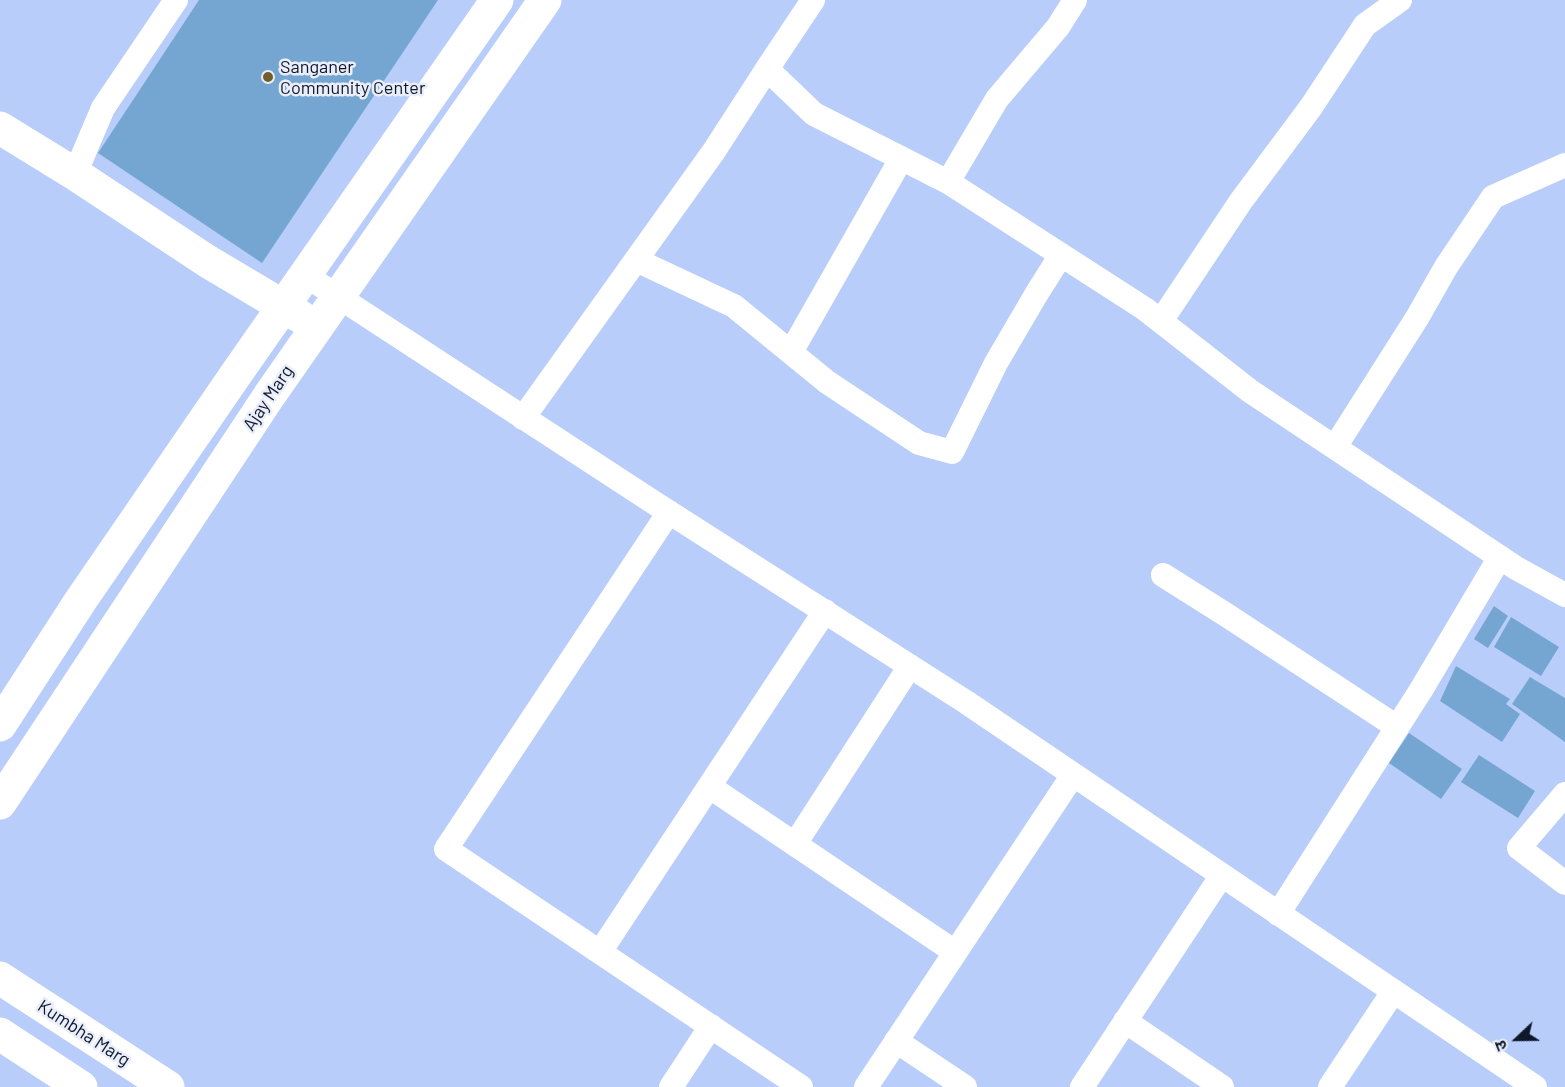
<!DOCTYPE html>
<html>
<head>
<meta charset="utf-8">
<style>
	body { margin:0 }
	#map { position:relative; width:1565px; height:1087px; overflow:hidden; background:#b9cdfa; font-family:Barlow,"Noto Sans Devanagari",sans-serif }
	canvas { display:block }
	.north { position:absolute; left:1487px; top:1009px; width:60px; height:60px; -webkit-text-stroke:4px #e9eefa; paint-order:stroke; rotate:248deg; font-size:16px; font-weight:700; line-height:24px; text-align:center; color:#0f172b }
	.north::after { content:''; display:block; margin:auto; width:21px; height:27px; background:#0f172b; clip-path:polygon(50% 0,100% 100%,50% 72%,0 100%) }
</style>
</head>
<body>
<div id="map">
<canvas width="1565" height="1087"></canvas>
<div class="north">उ</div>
</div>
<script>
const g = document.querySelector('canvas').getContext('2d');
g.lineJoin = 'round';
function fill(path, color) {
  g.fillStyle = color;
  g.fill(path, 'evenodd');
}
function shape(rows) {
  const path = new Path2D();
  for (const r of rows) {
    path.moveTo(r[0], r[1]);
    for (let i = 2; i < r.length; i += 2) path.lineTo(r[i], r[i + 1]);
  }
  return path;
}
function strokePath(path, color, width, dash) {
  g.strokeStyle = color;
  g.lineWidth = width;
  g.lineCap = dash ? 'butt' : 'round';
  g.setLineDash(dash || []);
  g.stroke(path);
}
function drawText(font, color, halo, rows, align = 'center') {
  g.font = font + ' Barlow,sans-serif';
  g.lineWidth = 5;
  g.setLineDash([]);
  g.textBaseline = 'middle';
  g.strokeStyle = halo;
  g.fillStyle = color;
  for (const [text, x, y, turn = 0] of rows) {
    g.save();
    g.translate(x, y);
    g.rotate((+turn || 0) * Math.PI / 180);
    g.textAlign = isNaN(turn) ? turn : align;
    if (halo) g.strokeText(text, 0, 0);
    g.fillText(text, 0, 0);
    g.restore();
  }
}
fill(shape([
	[199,0,438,0,262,263,98,153],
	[1494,606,1508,616,1488,648,1474,639],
	[1511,617,1559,647,1541,676,1494,647],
	[1456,666,1510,699,1506,704,1520,714,1502,742,1440,701],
	[1530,677,1565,698,1565,742,1512,704],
	[1409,733,1462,769,1441,799,1389,763],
	[1479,755,1535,791,1518,818,1461,782]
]), '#75a6d2');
strokePath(shape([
	[813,0,767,69,814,114,948,182,1145,309,1250,391,1516,568,1565,595],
	[75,174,103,108,176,0],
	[948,182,997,99,1058,27,1075,0],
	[636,260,734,306,827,382,919,443,952,452,996,363,1037,293,1061,255],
	[305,275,653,502,966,702,1535,1087],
	[1161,321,1241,201,1311,107,1365,25,1400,0],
	[791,352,901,159],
	[523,418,714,151,767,69],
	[1335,447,1417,318,1446,267,1493,197,1565,165],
	[669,512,446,849,801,1087],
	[1163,575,1228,616,1397,727],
	[710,787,955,952],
	[1565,794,1519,848,1565,883],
	[795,844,910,666],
	[1278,914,1421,690,1500,557],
	[600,952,825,611],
	[1125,1021,1222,1087],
	[896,1041,965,1087],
	[671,1087,711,1026],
	[866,1087,1073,775],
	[1082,1087,1222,875],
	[1330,1087,1393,992]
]), '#fff', 24);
strokePath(shape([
	[0,128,75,174,207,261,301,317],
	[0,725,81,600,234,377,497,0],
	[0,803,269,396,545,0],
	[0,978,168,1087],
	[0,1034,81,1087]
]), '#fff', 33);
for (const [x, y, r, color] of [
	[268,77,6,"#725d2c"]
]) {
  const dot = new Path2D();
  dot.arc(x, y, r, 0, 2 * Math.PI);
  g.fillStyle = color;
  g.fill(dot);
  strokePath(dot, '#e9eefa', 2);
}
drawText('18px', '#0f172b', '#e9eefa', [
	["Sanganer",280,67],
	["Community Center",280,88]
], 'left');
drawText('18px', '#0f172b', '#e9eefa', [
	["Ajay Marg",268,398,-56],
	["Kumbha Marg",84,1033,33]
]);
</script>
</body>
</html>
